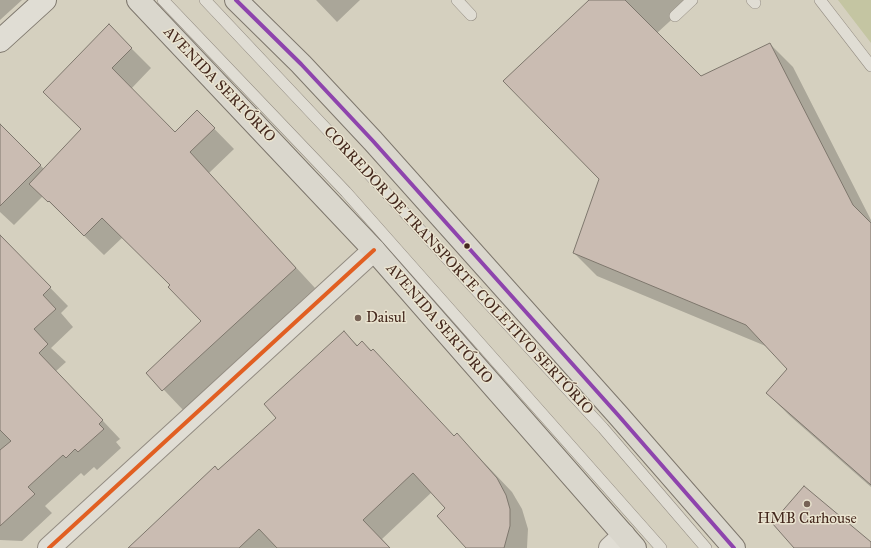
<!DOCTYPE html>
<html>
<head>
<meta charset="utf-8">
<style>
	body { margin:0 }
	canvas { display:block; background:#d5d0bf }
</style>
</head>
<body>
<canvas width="871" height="548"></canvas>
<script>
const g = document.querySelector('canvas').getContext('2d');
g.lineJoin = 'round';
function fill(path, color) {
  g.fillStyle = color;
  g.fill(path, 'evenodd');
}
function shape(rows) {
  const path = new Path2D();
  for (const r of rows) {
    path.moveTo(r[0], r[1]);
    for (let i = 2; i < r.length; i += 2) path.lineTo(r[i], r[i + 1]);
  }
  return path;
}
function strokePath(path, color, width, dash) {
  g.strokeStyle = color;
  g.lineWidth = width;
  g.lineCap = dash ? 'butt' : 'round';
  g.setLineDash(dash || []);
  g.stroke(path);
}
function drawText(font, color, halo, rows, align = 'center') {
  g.font = font + ' "IM FELL Great Primer",serif';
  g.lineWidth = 3;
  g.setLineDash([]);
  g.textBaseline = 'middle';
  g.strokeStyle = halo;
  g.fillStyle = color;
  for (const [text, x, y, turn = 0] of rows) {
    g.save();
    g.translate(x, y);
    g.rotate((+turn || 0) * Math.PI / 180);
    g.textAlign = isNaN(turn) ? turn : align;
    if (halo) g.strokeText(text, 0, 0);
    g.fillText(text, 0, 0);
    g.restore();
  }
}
fill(shape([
	[838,0,871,0,871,43]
]), '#c4c5a2');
fill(shape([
	[0,0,22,0,0,20],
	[316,0,360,0,337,22],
	[590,0,693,0,657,33,701,78,770,44,793,67,871,220,871,487,790,416,767,393,788,369,768,347,597,276,574,253,601,178],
	[109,26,151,68,131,89,175,133,197,111,234,149,209,173,315,288,183,410,148,373,203,321,171,285,123,237,104,255,43,196,14,225,0,212,0,125,44,169,82,129],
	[0,253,26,263,68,306,61,313,73,327,51,348,66,362,56,371,120,439,116,442,121,448,97,470,94,467,84,476,81,473,45,506,52,513,22,541,0,540],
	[344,332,358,346,362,342,372,351,373,350,454,437,457,434,512,492,522,509,528,529,527,548,467,548,447,508,432,492,382,539,390,548,128,548,278,418]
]), '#0003');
const building = shape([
	[589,0,625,0,701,76,770,43,853,205,871,223,871,485,766,393,787,369,746,325,573,253,599,179,503,81,589,0],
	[109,24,132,48,112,68,175,132,197,110,215,128,190,152,296,268,162,391,146,373,201,321,168,287,170,285,102,218,84,236,49,201,48,202,29,184,81,129,43,92,109,24],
	[0,124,41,165,0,206,0,124],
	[0,235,51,287,43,295,56,309,34,329,48,344,39,353,103,420,99,424,104,429,78,452,75,449,66,458,63,455,28,487,35,494,0,526,0,450,11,441,0,430,0,235],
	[344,331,357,346,362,341,371,351,373,349,454,436,457,433,497,478,506,495,510,509,510,526,504,548,466,548,437,516,445,508,413,473,363,520,390,548,277,548,259,529,239,548,128,548,215,466,218,470,276,418,264,404,344,331],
	[804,486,871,542,871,548,794,548,772,523,804,486]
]);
fill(building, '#cabcb2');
strokePath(building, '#7e776d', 1);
const lane = shape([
	[163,0,346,192,661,548],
	[205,0,367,172,603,428,706,548],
	[457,0,471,15],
	[752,0,755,3],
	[820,0,871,66],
	[675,16,692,0]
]);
const street = shape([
	[49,548,374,250],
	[610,548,624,535]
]);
const secondary = shape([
	[0,41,45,0]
]);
const primary = shape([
	[138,0,374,250,635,548],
	[236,0,301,64,373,141,618,415,734,548]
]);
strokePath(lane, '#938c82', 12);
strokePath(street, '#938c82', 24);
strokePath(secondary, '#7e776d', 24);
strokePath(primary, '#7e776d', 24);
strokePath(lane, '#e0ddd4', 11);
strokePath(street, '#e0ddd4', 22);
strokePath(secondary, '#e0ddd4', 22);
strokePath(primary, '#dad7cd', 22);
strokePath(shape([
	[236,0,301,64,373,141,618,415,734,548]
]), '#8e44ad', 4);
strokePath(shape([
	[49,548,374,250]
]), '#e15f22', 4);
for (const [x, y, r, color] of [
	[467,246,3.5,"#44281d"],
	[358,318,4,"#776356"],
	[807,504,4,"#776356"]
]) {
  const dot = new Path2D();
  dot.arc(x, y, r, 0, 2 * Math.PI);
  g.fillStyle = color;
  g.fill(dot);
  strokePath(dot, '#eae4d0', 1.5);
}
drawText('15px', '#44281d', '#eae4d0', [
	["AVENIDA SERTÓRIO",219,85,46],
	["CORREDOR DE TRANSPORTE COLETIVO SERTÓRIO",458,271,47],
	["AVENIDA SERTÓRIO",439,324,49]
]);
drawText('15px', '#44281d', '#eae4d0', [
	["Daisul",366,318],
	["HMB Carhouse",807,519,"center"]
], 'left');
</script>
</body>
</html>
